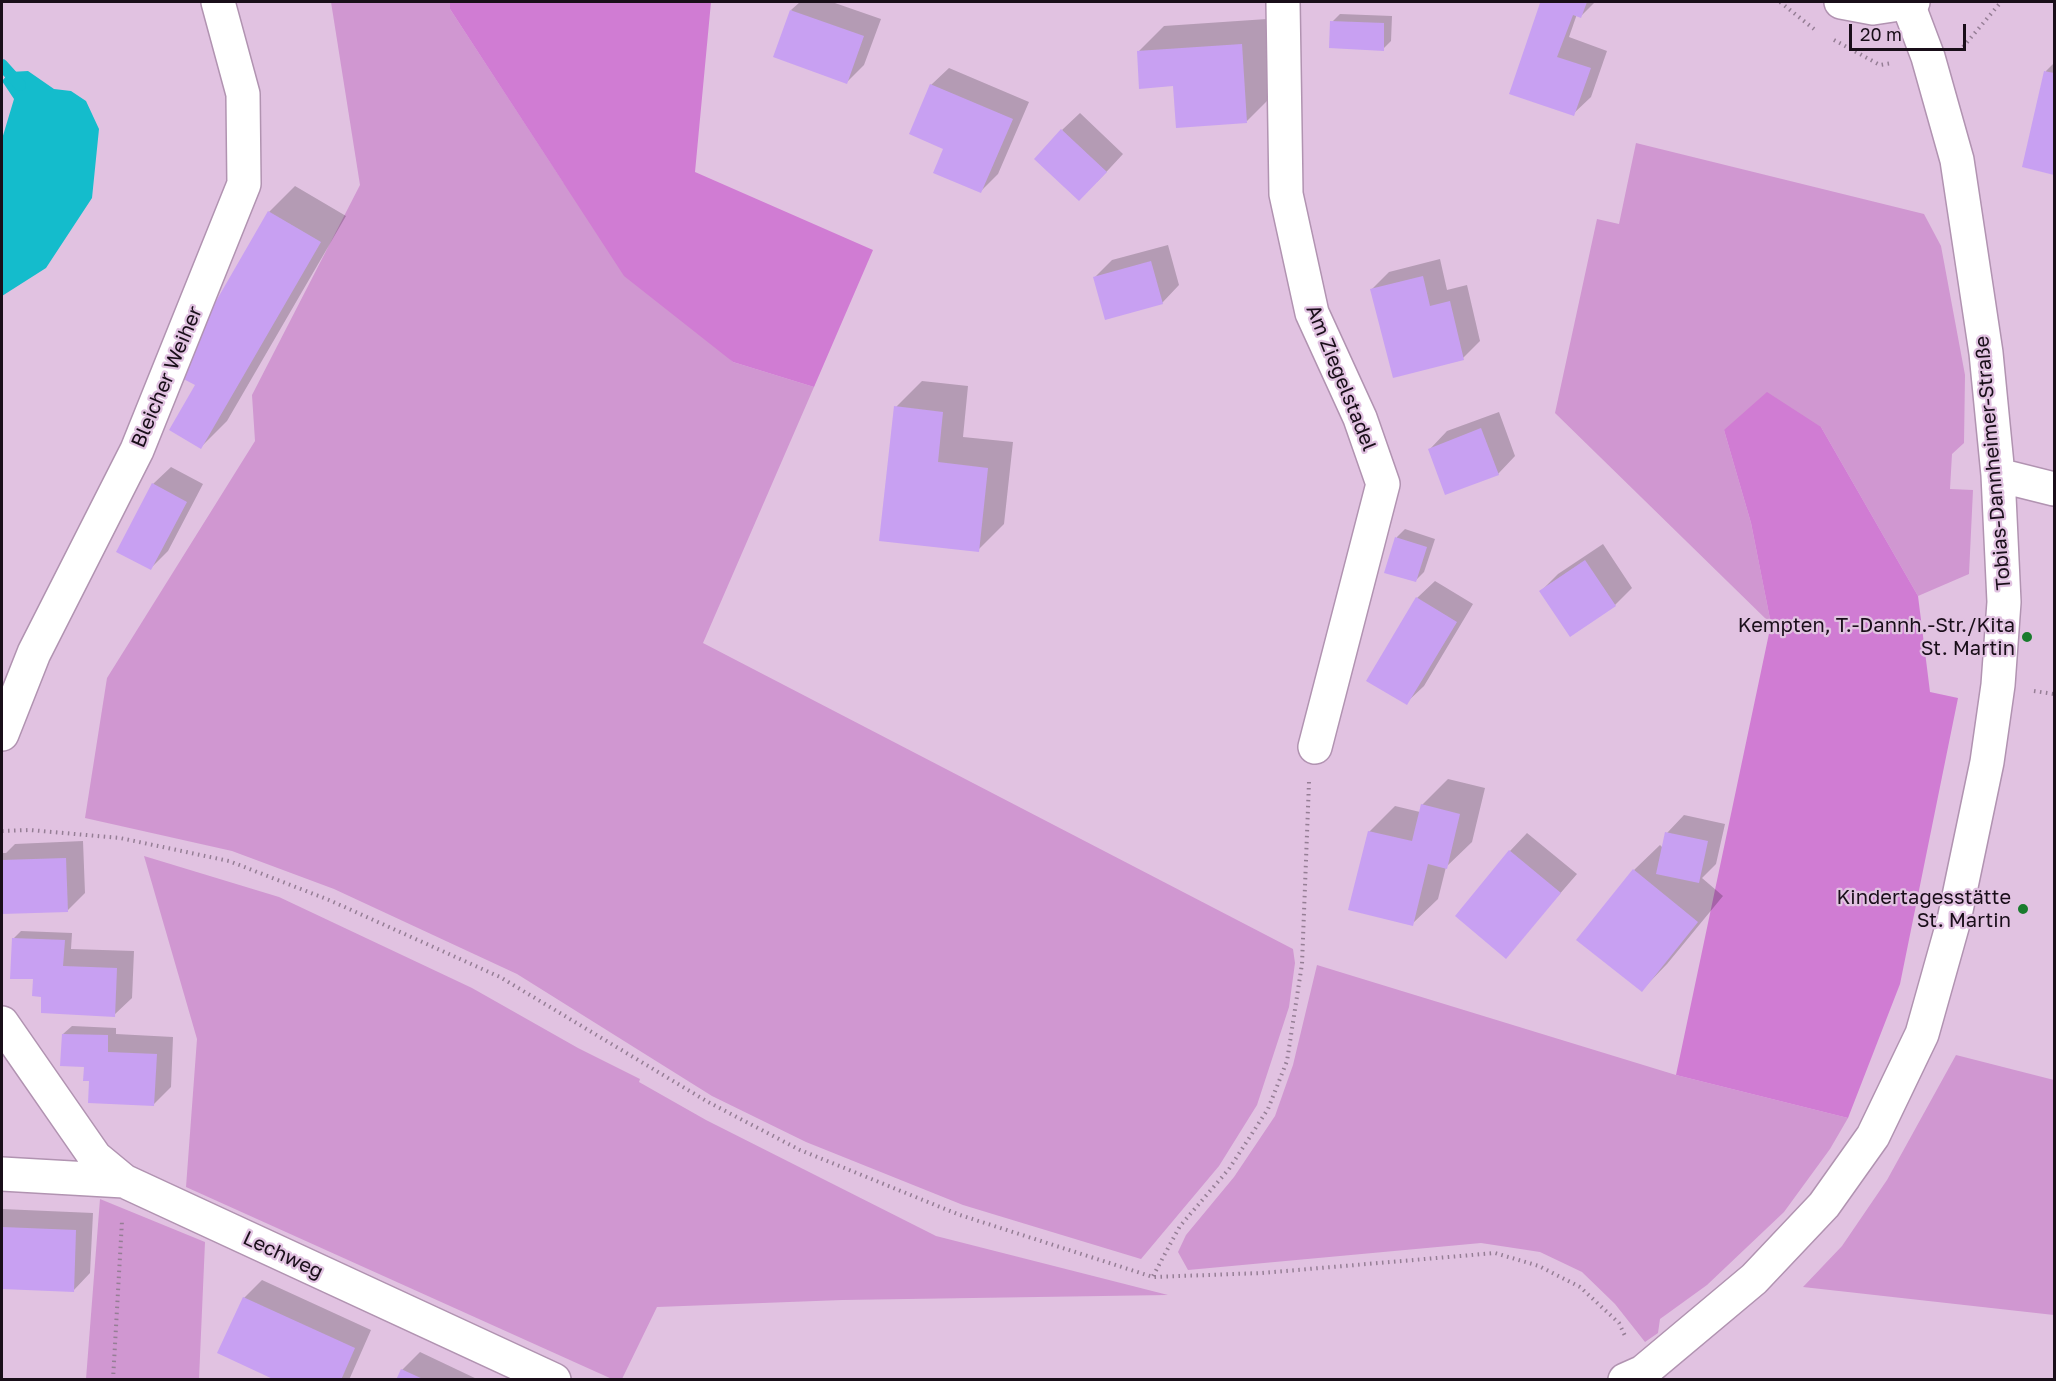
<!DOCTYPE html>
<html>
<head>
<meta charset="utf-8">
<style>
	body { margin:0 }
	#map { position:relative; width:2056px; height:1381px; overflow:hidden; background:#e1c2e1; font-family:"Golos Text",sans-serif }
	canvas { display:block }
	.frame { position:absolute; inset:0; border:3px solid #190e19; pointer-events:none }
	.scale { position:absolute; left:1849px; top:24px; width:117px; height:27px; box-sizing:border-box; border:3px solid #190e19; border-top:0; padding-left:8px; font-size:18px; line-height:21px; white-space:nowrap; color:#190e19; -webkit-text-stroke:4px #e1c2e1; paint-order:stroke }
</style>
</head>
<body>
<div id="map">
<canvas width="2056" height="1381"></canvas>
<div class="frame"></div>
<div class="scale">20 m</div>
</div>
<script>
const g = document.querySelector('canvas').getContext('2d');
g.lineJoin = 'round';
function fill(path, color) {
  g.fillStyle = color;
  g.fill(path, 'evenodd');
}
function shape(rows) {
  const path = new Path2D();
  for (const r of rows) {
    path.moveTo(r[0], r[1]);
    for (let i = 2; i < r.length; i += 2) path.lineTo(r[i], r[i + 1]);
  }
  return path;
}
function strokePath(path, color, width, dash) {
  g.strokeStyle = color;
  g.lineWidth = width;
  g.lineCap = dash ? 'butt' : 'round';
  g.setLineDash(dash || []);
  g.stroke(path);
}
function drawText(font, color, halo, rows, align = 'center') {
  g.font = font + ' "Golos Text",sans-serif';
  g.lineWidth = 4.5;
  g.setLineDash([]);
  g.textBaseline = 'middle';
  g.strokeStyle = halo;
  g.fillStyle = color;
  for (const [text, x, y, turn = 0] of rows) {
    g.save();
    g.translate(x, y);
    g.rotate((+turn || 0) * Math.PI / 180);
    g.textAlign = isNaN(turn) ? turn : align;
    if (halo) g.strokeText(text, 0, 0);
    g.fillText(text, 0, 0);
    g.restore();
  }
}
fill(shape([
	[331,2,450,2,450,9,563,182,733,362,814,387,703,643,1293,949,1295,963,1289,1007,1257,1105,1219,1166,1141,1259,963,1205,806,1142,712,1096,517,974,334,889,232,851,85,818,107,678,255,441,252,395,360,185],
	[1636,143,1924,214,1941,246,1965,375,1964,443,1952,454,1950,489,1973,490,1969,574,1918,596,1821,427,1724,430,1751,523,1771,624,1555,413,1597,219,1619,224],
	[144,856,279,897,472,988,578,1048,640,1079,639,1082,706,1120,936,1236,1168,1295,842,1300,657,1307,622,1379,612,1379,186,1187,197,1039],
	[1317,965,1676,1075,1848,1118,1830,1149,1784,1212,1707,1285,1660,1319,1658,1333,1645,1342,1615,1304,1582,1272,1540,1252,1481,1243,1188,1270,1178,1252,1186,1235,1234,1177,1275,1116,1293,1065],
	[1956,1055,2054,1080,2054,1315,1803,1287,1842,1246,1887,1180],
	[100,1199,205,1242,199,1379,86,1379]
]), '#d097d1');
fill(shape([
	[450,2,711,2,695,172,873,250,814,387,733,362,624,276,450,9],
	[1767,392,1821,427,1918,596,1930,692,1958,698,1900,984,1848,1118,1676,1075,1771,624,1751,523,1724,430]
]), '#d07cd3');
fill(shape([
	[28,71,54,89,71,91,86,101,99,129,92,198,46,268,2,296,2,139,14,99,2,81,10,72]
]), '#14bccc');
fill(shape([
	[800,2,832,2,881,19,864,65,847,82,791,10],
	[1541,2,1595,2,1581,16,1577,14,1569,37,1607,51,1591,97,1573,114,1510,93,1543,3],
	[1340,14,1392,16,1391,41,1383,49,1332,22],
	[1267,19,1272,96,1247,121,1175,85,1138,52,1164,26],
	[2054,63,2054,173,2024,166,2046,71],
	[949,68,1029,102,998,174,981,191,945,148,931,85],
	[1080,113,1123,154,1097,182,1062,130],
	[295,186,346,216,227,421,201,447,269,212],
	[1168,245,1179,285,1162,303,1095,277,1112,260],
	[1440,259,1447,290,1467,285,1480,341,1463,358,1372,289,1389,272],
	[922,381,968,386,963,437,1013,442,1004,524,978,550,896,407],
	[1499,412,1515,456,1498,474,1430,449,1447,431],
	[171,467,203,484,168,551,150,569,153,484],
	[1405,529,1435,539,1424,572,1415,581,1386,572,1397,537],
	[1603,544,1632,588,1615,605,1541,591,1558,574],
	[1435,581,1473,604,1424,686,1406,703,1417,598],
	[1448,779,1485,788,1472,842,1446,867,1438,899,1412,924,1369,832,1395,806,1420,812,1422,805],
	[1684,815,1725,824,1716,864,1702,878,1723,896,1667,964,1642,990,1634,870,1660,845,1663,848,1667,833],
	[1527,833,1577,874,1506,956,1510,851],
	[83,841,85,893,67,911,2,913,2,853,6,853,15,844],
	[21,931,72,933,71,949,134,951,132,998,114,1015,43,993,13,939],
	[72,1026,116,1028,116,1034,173,1037,171,1087,154,1104,90,1077,63,1034],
	[2,1209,93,1213,90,1273,73,1291,2,1288],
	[262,1280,371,1330,349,1380,279,1380,244,1298],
	[420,1352,479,1380,398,1380,402,1370]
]), '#0003');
strokePath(shape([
	[2,65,20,85]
]), '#14bccc', 12);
fill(shape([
	[1536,2,1587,2,1581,18,1573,15,1557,57,1591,68,1574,116,1509,94,1540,3],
	[790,10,864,36,847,84,773,57],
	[1330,21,1384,23,1384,51,1329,48],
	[1242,44,1247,123,1176,128,1173,86,1139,89,1137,51],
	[2044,71,2054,73,2054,175,2022,167],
	[930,84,1013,119,981,193,933,173,943,149,909,134],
	[1061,129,1107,172,1079,201,1034,159],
	[268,211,321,242,201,449,169,430,195,385,174,374],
	[1151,261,1163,304,1105,320,1093,277],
	[1423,276,1430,306,1450,301,1464,360,1393,378,1370,289],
	[894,406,943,412,938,462,988,468,979,552,879,541],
	[1481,428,1499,475,1445,495,1428,449],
	[152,483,187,502,151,570,116,552],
	[1395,537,1427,547,1416,582,1384,573],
	[1585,560,1616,606,1570,637,1539,591],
	[1416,597,1457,622,1407,705,1366,681],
	[1421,804,1460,814,1447,869,1428,864,1413,926,1348,910,1368,831,1412,841],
	[1665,832,1708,841,1699,883,1656,874],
	[1509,850,1561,893,1506,959,1455,916],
	[66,858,68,912,2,914,2,860],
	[1633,869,1698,922,1642,992,1576,940],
	[12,938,65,940,63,966,117,968,115,1017,41,1013,41,997,32,996,33,979,10,979],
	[62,1034,108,1035,108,1052,157,1054,154,1106,88,1103,89,1081,83,1081,84,1067,60,1066],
	[2,1227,76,1230,74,1292,2,1289],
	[243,1297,355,1348,341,1380,275,1380,217,1353],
	[401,1369,425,1380,396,1380]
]), '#c8a0f2');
const street = shape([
	[1283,2,1286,194,1312,313,1360,418,1383,484,1315,747],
	[1998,475,2054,489],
	[2,734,34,653,137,450,244,184,243,94,218,2],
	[2,1023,95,1157,124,1181],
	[2,1174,124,1181,554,1380],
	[1625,1380,1643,1372,1754,1279,1824,1205,1873,1136,1922,1034,1954,920,1987,762,1998,685,2004,602,1998,475,1986,353,1957,160,1928,57,1908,4]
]);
const secondary = shape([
	[1841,2,1873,8,1913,2]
]);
strokePath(street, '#b193b1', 36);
strokePath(secondary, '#b193b1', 36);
strokePath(shape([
	[1780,2,1814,29],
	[1834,40,1880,65,1892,63],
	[1963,47,2001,2],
	[2034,691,2054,694],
	[2,831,30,830,120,838,229,861,329,900,500,977,708,1102,800,1150,960,1215,1153,1277,1262,1273,1495,1253,1539,1266,1580,1287,1619,1323,1626,1338],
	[1153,1276,1180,1226,1229,1169,1268,1109,1287,1061,1302,964,1309,782],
	[113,1380,122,1221]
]), '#957e95', 4, [1.5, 4.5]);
strokePath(street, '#fff', 33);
strokePath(secondary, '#fff', 33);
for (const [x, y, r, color] of [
	[2027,637,6,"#197b2d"],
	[2023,909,6,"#197b2d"]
]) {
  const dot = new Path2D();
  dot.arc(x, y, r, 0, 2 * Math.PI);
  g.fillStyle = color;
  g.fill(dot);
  strokePath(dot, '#e1c2e1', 2);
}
drawText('20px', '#190e19', '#e1c2e1', [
	["Bleicher Weiher",167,377,-67],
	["Am Ziegelstadel",1341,378,68],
	["Tobias-Dannheimer-Straße",1993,463,-95],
	["Lechweg",283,1255,25]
]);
drawText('20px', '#190e19', '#e1c2e1', [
	["Kempten, T.-Dannh.-Str./Kita",2015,626],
	["St. Martin",2015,649],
	["Kindertagesstätte",2011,898],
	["St. Martin",2011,921]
], 'right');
</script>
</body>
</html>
